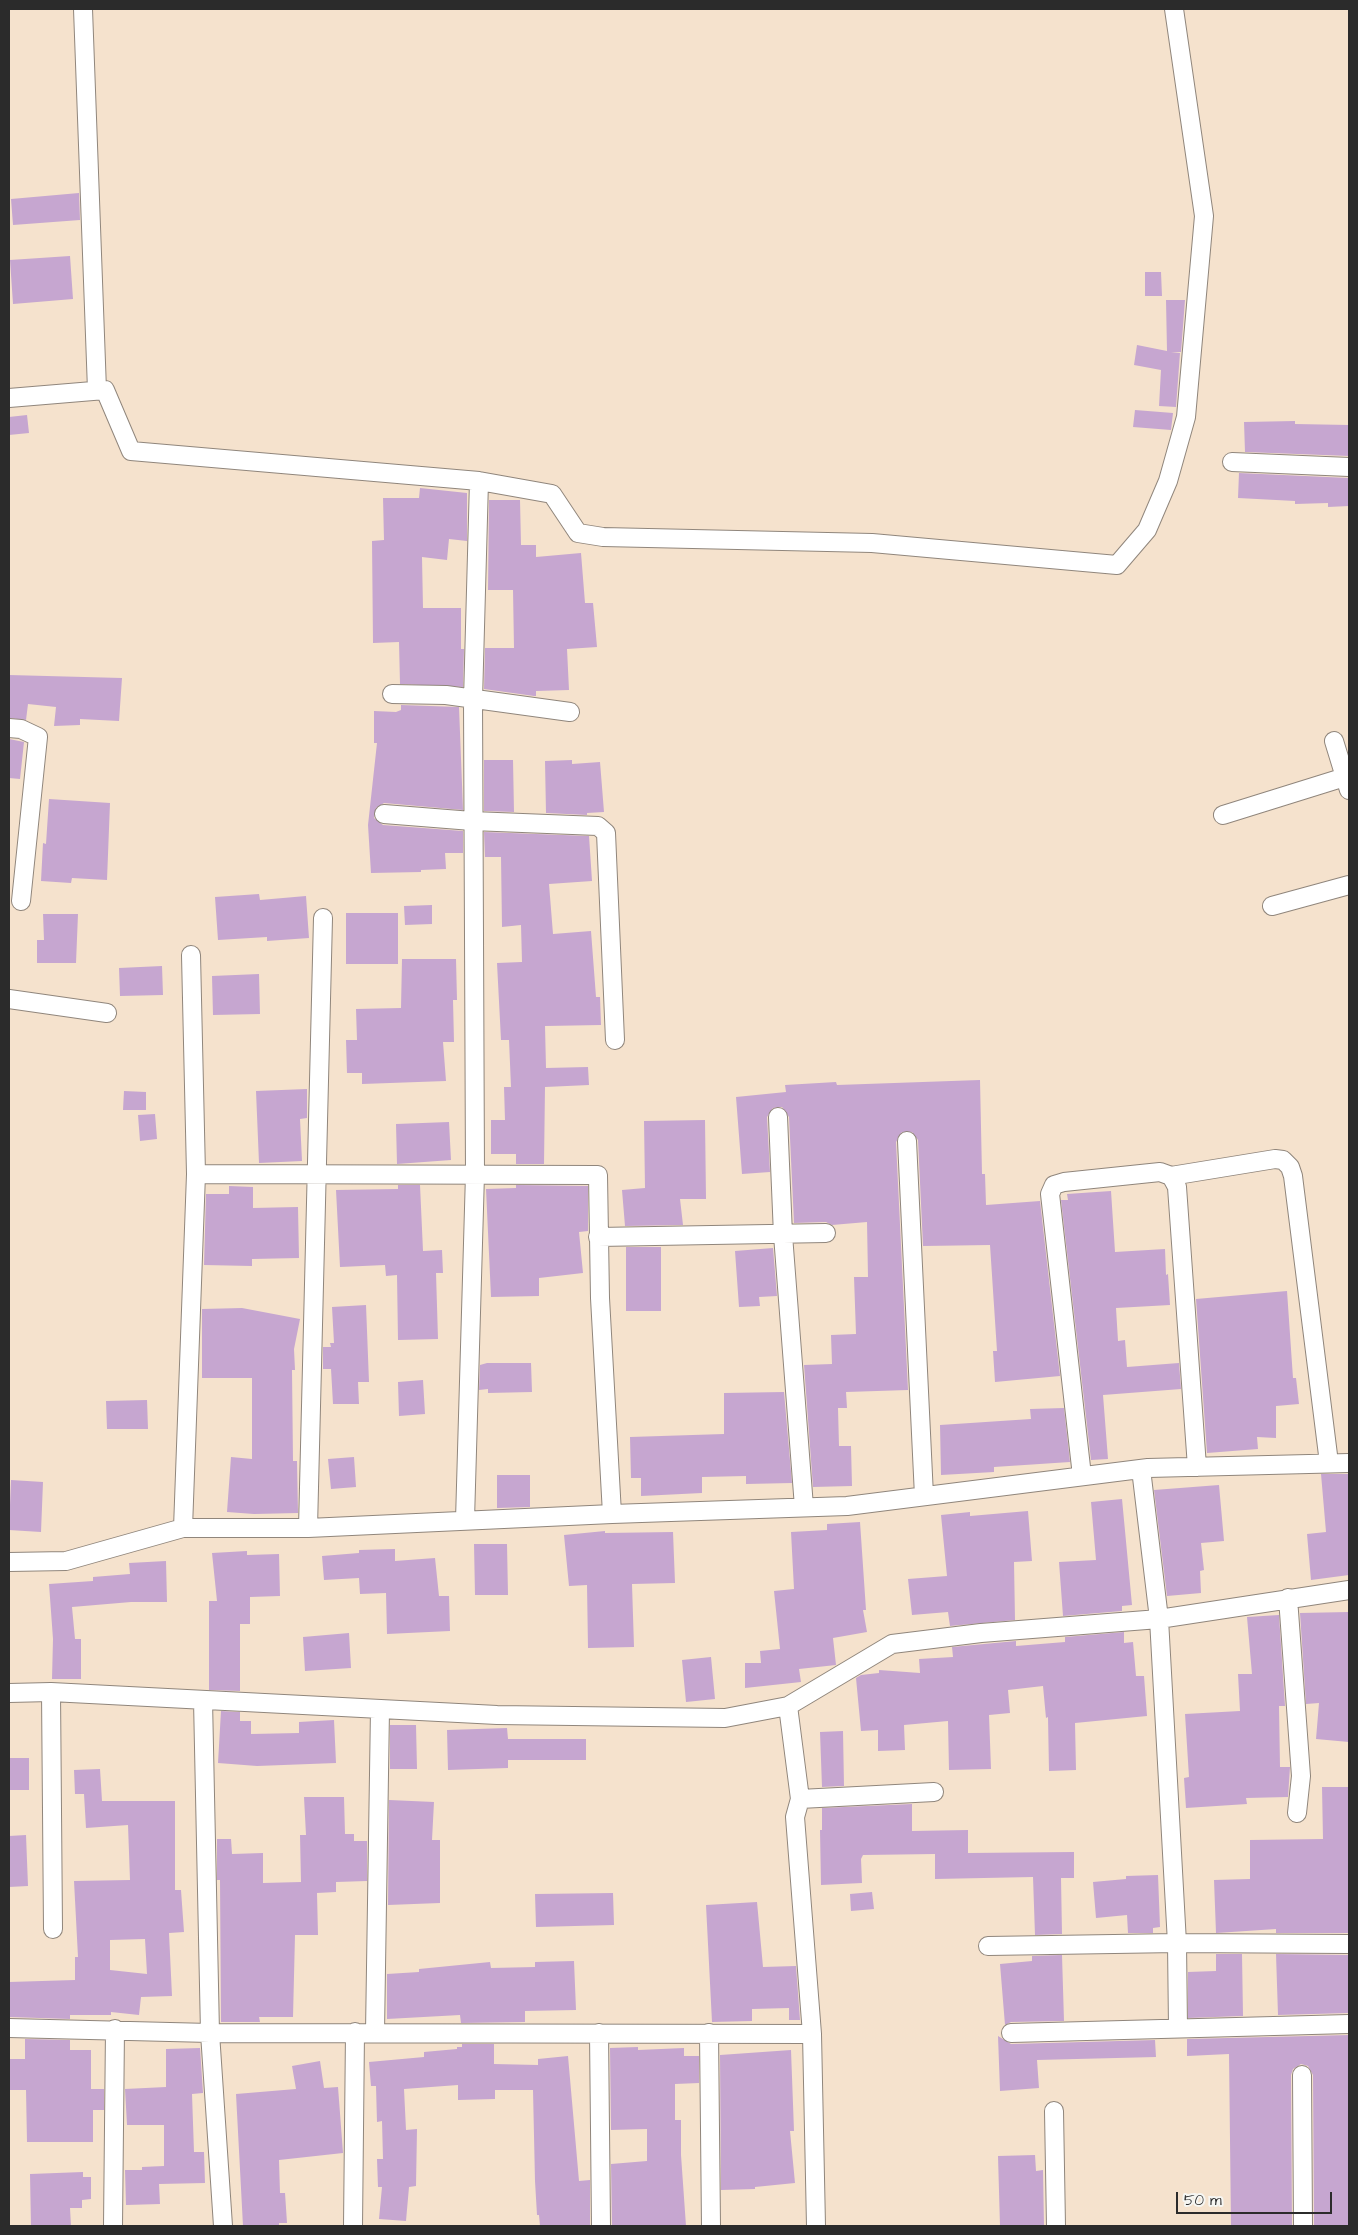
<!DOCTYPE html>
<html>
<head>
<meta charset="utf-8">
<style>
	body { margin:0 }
	#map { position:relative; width:1358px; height:2235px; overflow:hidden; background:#f5e2cd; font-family:"Architects Daughter",sans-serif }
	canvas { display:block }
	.frame { position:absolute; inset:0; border:10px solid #2b2b2b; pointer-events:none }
	.scale { position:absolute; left:1176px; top:2192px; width:156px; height:22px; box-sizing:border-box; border:2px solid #2b2b2b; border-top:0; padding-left:6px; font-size:15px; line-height:18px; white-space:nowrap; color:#2b2b2b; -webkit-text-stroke:4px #f6f6f2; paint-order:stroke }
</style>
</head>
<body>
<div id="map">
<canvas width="1358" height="2235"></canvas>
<div class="frame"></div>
<div class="scale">50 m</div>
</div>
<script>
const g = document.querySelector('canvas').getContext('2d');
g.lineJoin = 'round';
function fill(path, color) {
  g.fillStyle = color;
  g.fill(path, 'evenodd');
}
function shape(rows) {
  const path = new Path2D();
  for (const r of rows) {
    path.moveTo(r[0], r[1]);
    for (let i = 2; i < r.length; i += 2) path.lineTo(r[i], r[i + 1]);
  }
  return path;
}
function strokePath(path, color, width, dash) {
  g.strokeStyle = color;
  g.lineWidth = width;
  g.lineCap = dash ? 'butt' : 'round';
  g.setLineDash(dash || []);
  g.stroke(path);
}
fill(shape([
	[79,193,80,220,13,225,11,199],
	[70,256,73,299,13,304,10,260],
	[1145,272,1161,272,1162,296,1145,296],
	[1166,300,1185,300,1181,352,1171,352,1180,353,1176,407,1159,406,1161,370,1134,365,1137,345,1167,351],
	[1135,410,1173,413,1171,430,1133,427],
	[27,415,29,433,9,435,9,417],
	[1295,421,1295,424,1349,425,1349,456,1245,452,1244,422],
	[1239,473,1349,478,1349,506,1328,507,1328,503,1295,504,1295,501,1238,498],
	[420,488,467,493,467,541,449,539,447,560,422,557,423,608,461,608,461,649,464,649,463,687,400,684,399,642,373,643,372,541,384,540,383,498,419,498],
	[489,500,520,500,521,545,536,545,536,557,581,553,585,603,593,603,597,647,567,649,569,690,536,691,536,696,534,696,484,689,485,648,514,648,513,590,488,590],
	[9,675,122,678,119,721,80,719,80,725,54,726,56,707,28,704,26,720,9,718],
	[401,705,459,707,463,810,384,803,376,808,374,818,383,825,463,831,463,853,445,853,446,869,421,870,421,872,371,873,368,825,377,743,374,743,374,711,396,712,401,710],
	[9,739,24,742,20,779,9,778],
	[484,760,513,760,514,812,484,811],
	[572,760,572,764,600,762,604,812,587,813,587,815,546,813,545,761],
	[49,799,110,803,107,880,72,878,71,883,41,881,43,843,46,844],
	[484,832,589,836,592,881,549,884,553,934,591,931,596,997,600,997,601,1025,545,1026,546,1068,588,1067,589,1085,545,1087,544,1164,516,1164,516,1154,491,1154,491,1120,505,1120,504,1087,511,1087,509,1040,501,1040,497,963,522,962,521,925,502,927,501,857,485,857],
	[259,894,260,900,306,896,309,938,267,941,267,937,218,940,215,897],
	[432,905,432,924,405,925,404,906],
	[346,913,398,913,398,964,346,964],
	[43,914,78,914,76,963,37,963,37,940,44,940],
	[402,959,456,959,457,1000,453,1000,454,1042,443,1042,446,1081,362,1084,362,1073,347,1073,346,1040,357,1040,356,1009,401,1008],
	[162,966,163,995,120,996,119,968],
	[259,974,260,1014,213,1015,212,976],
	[980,1080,982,1174,985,1174,986,1205,1040,1201,1060,1376,995,1382,993,1351,997,1351,990,1245,923,1246,918,1140,912,1132,902,1132,896,1142,908,1390,846,1392,847,1408,838,1408,839,1446,851,1446,852,1486,813,1487,804,1365,832,1364,831,1335,856,1334,854,1277,868,1277,867,1222,832,1225,826,1222,794,1223,789,1117,782,1107,773,1108,767,1117,770,1172,742,1174,736,1097,786,1092,785,1085,836,1082,837,1085],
	[307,1089,307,1118,300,1119,302,1161,259,1163,256,1091],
	[124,1091,146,1092,146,1110,123,1110],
	[155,1114,157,1139,140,1141,138,1115],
	[705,1120,706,1199,680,1199,683,1225,625,1226,622,1190,645,1188,644,1121],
	[449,1122,451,1160,397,1164,396,1124],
	[398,1185,420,1185,423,1251,442,1250,443,1273,436,1273,438,1339,398,1340,397,1275,386,1276,385,1265,340,1267,336,1190,398,1189],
	[516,1185,588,1186,588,1231,579,1232,583,1273,539,1278,539,1296,491,1297,486,1189,516,1188],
	[229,1186,253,1187,253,1208,298,1207,299,1258,252,1259,252,1266,204,1265,206,1194,229,1194],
	[1111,1191,1115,1252,1165,1249,1166,1275,1168,1274,1170,1305,1116,1308,1118,1341,1125,1340,1127,1367,1179,1363,1181,1389,1103,1395,1108,1459,1091,1460,1061,1200,1068,1200,1067,1194],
	[626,1247,661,1247,661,1311,626,1311],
	[773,1248,777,1296,759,1297,760,1306,739,1307,735,1251],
	[1287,1291,1293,1378,1296,1378,1299,1404,1276,1406,1276,1438,1257,1437,1258,1449,1207,1453,1196,1299],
	[366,1305,369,1382,358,1382,359,1404,333,1404,331,1369,323,1369,323,1347,331,1347,330,1343,334,1343,332,1307],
	[242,1308,300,1319,294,1349,295,1370,292,1370,293,1461,297,1461,298,1513,254,1514,227,1512,231,1457,252,1459,252,1378,202,1378,202,1309],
	[487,1363,531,1363,532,1392,488,1393,488,1389,479,1390,480,1365],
	[423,1380,425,1414,399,1416,398,1382],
	[784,1392,792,1483,746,1484,746,1476,702,1477,702,1493,641,1496,641,1478,631,1478,630,1437,724,1434,724,1393],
	[147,1400,148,1429,107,1429,106,1401],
	[1064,1408,1070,1462,994,1467,994,1472,941,1475,940,1425,1031,1419,1030,1409],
	[354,1457,356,1487,331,1489,328,1459],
	[1321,1474,1349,1474,1349,1575,1311,1580,1307,1534,1326,1532],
	[497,1475,530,1475,530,1507,497,1508],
	[11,1480,43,1482,41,1532,9,1530],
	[1219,1485,1224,1541,1201,1543,1204,1570,1200,1571,1201,1593,1167,1596,1154,1490],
	[1122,1499,1132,1605,1122,1606,1122,1611,1063,1616,1059,1562,1096,1560,1091,1502],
	[1028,1511,1032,1561,1014,1562,1015,1620,950,1626,948,1612,912,1615,908,1579,947,1576,941,1515,970,1512,970,1516],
	[860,1522,866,1610,863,1610,867,1632,833,1638,836,1665,799,1669,801,1682,745,1688,745,1663,761,1663,760,1651,780,1649,774,1591,794,1589,791,1532,827,1530,827,1524],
	[605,1531,605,1533,673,1532,675,1583,632,1584,634,1647,588,1648,587,1585,569,1586,564,1535],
	[474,1544,507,1544,508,1595,475,1595],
	[395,1549,395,1561,435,1558,439,1596,449,1596,450,1631,387,1634,386,1593,360,1594,359,1578,324,1580,322,1556,359,1553,359,1550],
	[247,1551,247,1555,279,1554,280,1596,250,1597,250,1624,240,1624,240,1691,209,1690,209,1601,217,1601,212,1553],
	[166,1561,167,1602,131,1602,72,1607,75,1639,81,1639,81,1679,52,1679,53,1639,49,1584,93,1581,93,1577,130,1574,129,1563],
	[1349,1612,1349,1742,1316,1739,1319,1703,1306,1704,1300,1613],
	[1279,1615,1285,1706,1279,1706,1280,1767,1290,1767,1288,1797,1246,1798,1247,1804,1186,1808,1184,1778,1189,1777,1185,1714,1240,1711,1238,1674,1252,1674,1247,1617],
	[1124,1632,1124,1643,1133,1642,1136,1676,1144,1676,1147,1716,1075,1723,1076,1770,1049,1771,1048,1717,1046,1718,1043,1686,1008,1690,1010,1713,989,1715,991,1769,949,1770,948,1721,904,1725,905,1750,878,1751,878,1730,861,1731,856,1678,861,1675,879,1673,879,1670,920,1673,919,1659,953,1657,952,1647,1016,1641,1016,1646,1065,1642,1065,1637],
	[349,1633,351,1668,305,1671,303,1637],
	[711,1657,715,1699,686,1702,682,1660],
	[221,1711,240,1712,240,1721,251,1721,251,1734,299,1733,299,1722,334,1720,336,1763,257,1766,218,1763],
	[390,1725,416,1725,417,1769,390,1769],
	[507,1728,508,1739,586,1739,586,1760,508,1760,508,1768,448,1770,447,1730],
	[843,1731,844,1786,822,1787,820,1732],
	[9,1758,29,1758,29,1790,9,1790],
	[100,1769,102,1801,175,1801,175,1890,181,1890,184,1932,169,1933,172,1996,141,1997,139,2015,111,2012,111,2015,70,2015,70,2019,9,2017,9,1982,75,1980,75,1957,78,1957,74,1881,130,1880,128,1825,86,1828,84,1794,75,1794,74,1770],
	[145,1939,147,1974,110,1970,110,1940],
	[1322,1787,1349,1787,1349,1933,1276,1933,1276,1929,1216,1933,1214,1880,1250,1879,1250,1840,1323,1839],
	[304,1797,344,1797,345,1834,354,1834,354,1841,367,1841,367,1881,336,1882,336,1892,317,1893,318,1935,295,1935,293,2017,259,2017,260,2022,221,2022,220,1880,217,1880,217,1839,231,1839,232,1854,263,1853,263,1883,301,1882,300,1835,306,1835],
	[389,1800,434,1802,432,1840,440,1840,440,1903,388,1905],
	[912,1804,912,1831,968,1830,968,1853,1074,1852,1074,1878,1061,1878,1062,1934,1035,1935,1033,1877,935,1879,935,1854,863,1855,861,1859,862,1883,821,1885,820,1830,822,1830,822,1808],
	[26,1835,28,1886,9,1887,9,1836],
	[1158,1875,1160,1927,1153,1928,1153,1933,1128,1933,1127,1915,1096,1918,1093,1882,1126,1879,1126,1876],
	[872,1892,874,1909,851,1911,850,1894],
	[613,1893,614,1925,536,1927,535,1894],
	[757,1902,763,1967,796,1966,800,2020,789,2020,789,2008,752,2009,752,2021,712,2022,706,1905],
	[1216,1954,1242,1954,1243,2016,1188,2018,1188,1972,1216,1971],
	[1276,1954,1349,1955,1349,2013,1278,2015],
	[1062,1955,1064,2021,1011,2022,1005,2025,1000,1964,1032,1961,1032,1956],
	[574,1961,576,2010,525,2011,525,2022,461,2023,460,2015,387,2019,387,1974,419,1972,419,1969,490,1962,491,1968,535,1967,535,1962],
	[1349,2035,1349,2226,1314,2226,1313,2075,1308,2066,1301,2064,1293,2069,1291,2075,1292,2226,1231,2226,1229,2054,1187,2056,1187,2039],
	[998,2036,1011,2044,1155,2040,1156,2057,1037,2060,1039,2088,1000,2091],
	[25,2039,70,2040,70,2050,91,2050,91,2089,104,2089,104,2110,93,2110,93,2142,27,2142,26,2090,9,2090,9,2059,25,2059],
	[462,2044,494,2044,494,2064,538,2065,538,2059,568,2056,579,2181,590,2180,590,2226,540,2226,539,2215,537,2215,535,2181,533,2090,495,2090,495,2099,458,2100,458,2085,404,2089,406,2130,417,2129,416,2186,409,2187,406,2221,379,2219,382,2187,378,2187,377,2159,383,2159,382,2121,377,2122,376,2086,371,2086,369,2062,424,2057,424,2052,457,2049,457,2047,462,2047],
	[638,2047,638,2050,684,2048,684,2056,699,2056,699,2083,675,2084,675,2120,681,2120,681,2155,686,2226,612,2226,611,2164,647,2161,647,2129,611,2130,610,2048],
	[200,2048,203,2093,192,2094,194,2152,204,2152,205,2183,159,2184,160,2204,126,2205,125,2170,142,2170,142,2167,164,2166,164,2125,127,2125,125,2089,166,2087,166,2049],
	[791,2050,794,2131,790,2131,795,2183,755,2187,755,2189,721,2190,720,2055],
	[320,2061,324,2088,338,2087,343,2153,279,2160,280,2193,285,2193,287,2223,279,2223,279,2226,243,2226,236,2094,296,2089,292,2066],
	[1035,2155,1036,2171,1043,2170,1044,2226,1000,2226,998,2156],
	[83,2172,83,2177,91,2177,91,2199,82,2200,82,2208,70,2208,71,2226,31,2226,30,2174]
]), '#c6a6d0');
const street = shape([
	[83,9,97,390],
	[9,398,105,390,131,451,479,481,473,700,475,1174,465,1520],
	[1232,462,1349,467],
	[479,481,552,494,578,533,603,537,872,543,1117,565,1147,530,1168,481,1186,417,1204,216,1174,9],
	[392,694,446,695,570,712],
	[9,728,21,729,38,737,21,901],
	[1334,741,1349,790],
	[384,814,472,821,598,826,606,833,615,1040],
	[1223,815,1345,777],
	[1272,906,1349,885],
	[191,955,196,1174],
	[9,999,107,1013],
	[778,1117,783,1235,804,1507],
	[907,1141,924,1496],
	[1171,1176,1275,1159,1283,1160,1290,1167,1293,1176,1329,1463],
	[598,1237,826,1233],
	[1141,1469,1159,1619,1177,1943,1178,2028],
	[1082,1476,1050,1194,1054,1185,1064,1182,1160,1172,1171,1176,1177,1187,1197,1467],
	[183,1528,196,1174,598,1175,600,1298,612,1514],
	[308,1528,323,918],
	[9,1562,66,1561,183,1528,308,1528,612,1514,847,1506,1148,1468,1349,1463],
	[1288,1598,1301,1776,1297,1813],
	[51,1692,53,1929],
	[9,1693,51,1692,497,1715,725,1718,788,1706,892,1644,981,1633,1159,1619,1349,1590],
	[203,1700,210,2033,223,2226],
	[788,1706,800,1799,795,1817,812,2034],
	[800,1799,934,1792],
	[988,1946,1177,1943,1349,1944],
	[9,2028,210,2033,812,2034,816,2226],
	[375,2032,380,1709],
	[599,2033,601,2226],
	[709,2033,711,2226],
	[1011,2033,1349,2024],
	[1302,2075,1303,2226],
	[1054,2111,1056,2226],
	[113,2226,115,2029],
	[353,2226,355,2032]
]);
strokePath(street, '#90867c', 20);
strokePath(street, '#fff', 18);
</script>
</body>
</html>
